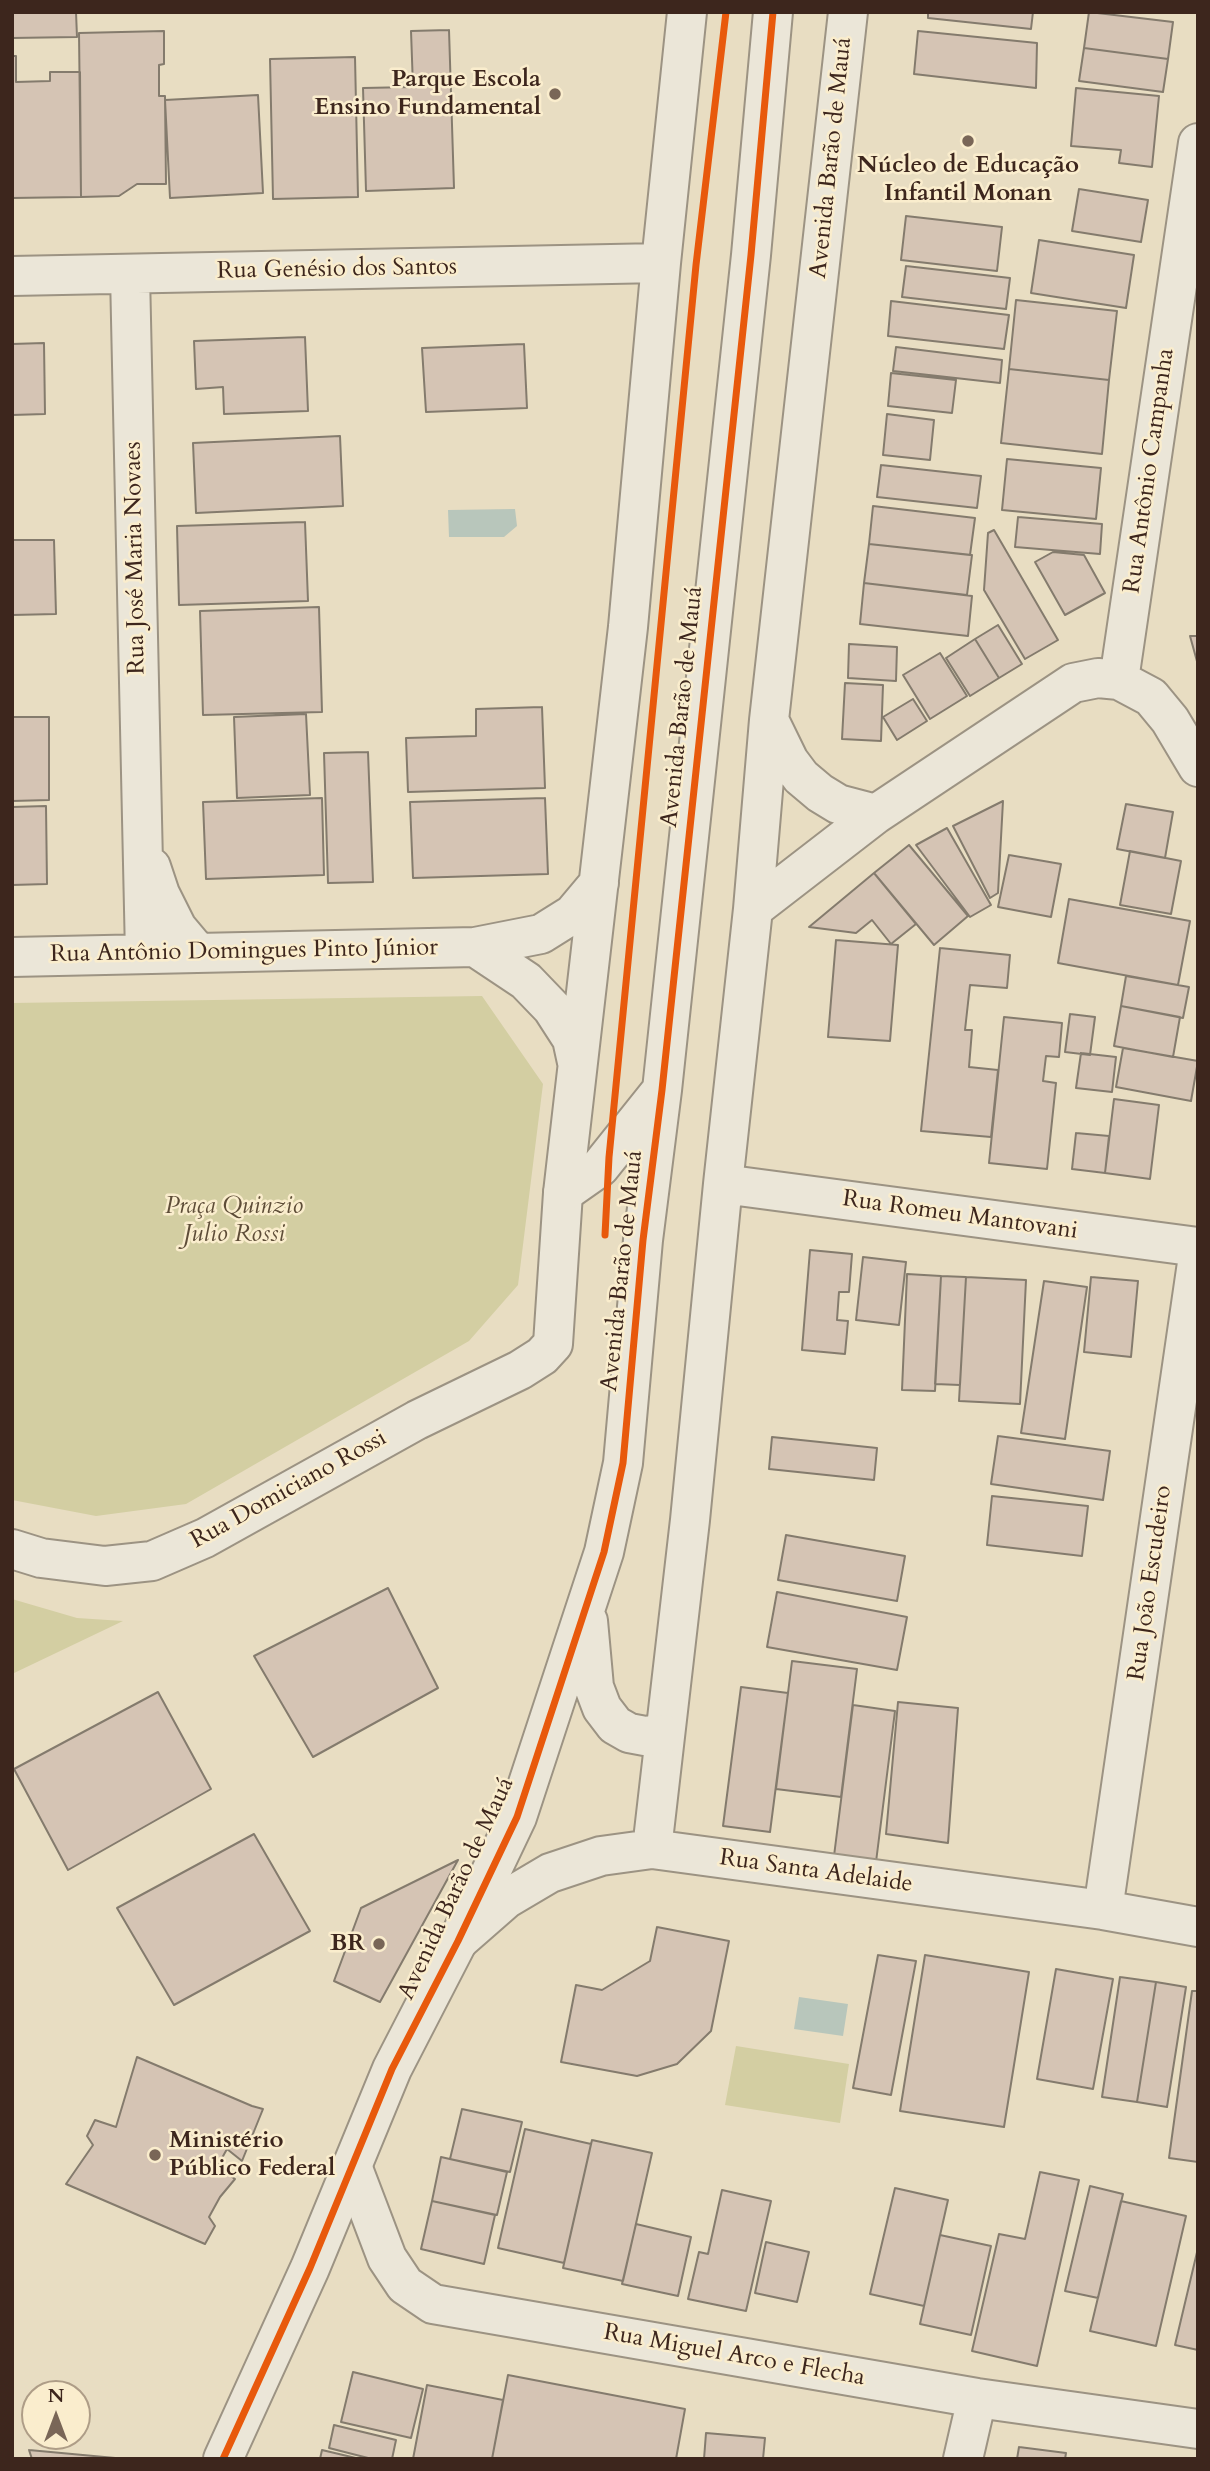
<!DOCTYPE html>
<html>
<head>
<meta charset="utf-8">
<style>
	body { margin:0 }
	#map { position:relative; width:1210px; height:2471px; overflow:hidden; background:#e8ddc2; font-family:Cardo,serif }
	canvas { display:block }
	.frame { position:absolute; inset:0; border:14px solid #3d261d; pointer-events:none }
	.north { position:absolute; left:21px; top:2380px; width:70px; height:70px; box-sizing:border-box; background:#faedcd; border:2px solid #ae9d87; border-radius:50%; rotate:0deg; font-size:19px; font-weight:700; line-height:28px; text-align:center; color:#3d261d }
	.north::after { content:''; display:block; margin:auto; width:24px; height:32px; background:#796657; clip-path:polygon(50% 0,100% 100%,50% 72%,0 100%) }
</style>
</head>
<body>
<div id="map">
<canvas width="1210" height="2471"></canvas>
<div class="frame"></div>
<div class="north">N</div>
</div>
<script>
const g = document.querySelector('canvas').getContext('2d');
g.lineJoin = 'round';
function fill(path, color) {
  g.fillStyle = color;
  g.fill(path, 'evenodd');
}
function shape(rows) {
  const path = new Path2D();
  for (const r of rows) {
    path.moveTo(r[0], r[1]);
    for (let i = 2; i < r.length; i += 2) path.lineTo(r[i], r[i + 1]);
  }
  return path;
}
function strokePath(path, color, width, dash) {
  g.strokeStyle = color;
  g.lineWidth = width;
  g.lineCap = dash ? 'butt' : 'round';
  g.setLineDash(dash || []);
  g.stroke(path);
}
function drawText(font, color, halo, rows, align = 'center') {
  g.font = font + ' Cardo,serif';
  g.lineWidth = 5;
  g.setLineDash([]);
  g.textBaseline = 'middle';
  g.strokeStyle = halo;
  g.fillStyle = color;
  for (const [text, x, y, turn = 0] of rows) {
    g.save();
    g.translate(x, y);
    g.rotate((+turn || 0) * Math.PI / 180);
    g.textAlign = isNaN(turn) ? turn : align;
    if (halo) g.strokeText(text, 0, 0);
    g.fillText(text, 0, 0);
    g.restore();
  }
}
fill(shape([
	[482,996,543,1084,518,1285,469,1341,186,1504,96,1516,12,1500,12,1003],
	[12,1599,77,1618,123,1621,12,1674],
	[736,2046,849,2064,840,2123,725,2105]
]), '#d3cea2');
fill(shape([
	[515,509,517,526,504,537,449,537,448,510],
	[799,1997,848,2004,843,2036,794,2029]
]), '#b8c6bb');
const building = shape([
	[12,12,76,12,77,37,12,38,12,12],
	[928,12,1033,12,1031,29,928,18,928,12],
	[1089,12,1173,22,1168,59,1084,48,1089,12],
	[449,30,454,188,366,191,363,88,413,87,411,31,449,30],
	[164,31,164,64,159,65,159,96,165,96,166,184,137,184,119,196,81,197,79,33,164,31],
	[918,31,1037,43,1036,88,914,74,918,31],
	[1084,48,1168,59,1163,92,1079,81,1084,48],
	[12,56,16,56,16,82,50,81,50,72,80,72,81,197,12,198,12,56],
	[355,57,358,197,273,199,270,59,355,57],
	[1076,88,1159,96,1152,167,1119,163,1121,150,1071,146,1076,88],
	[258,95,263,193,170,198,165,100,258,95],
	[1079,189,1148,200,1141,242,1072,231,1079,189],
	[906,216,1002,227,997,271,901,260,906,216],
	[1039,240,1134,255,1126,308,1031,293,1039,240],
	[906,266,1010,278,1006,309,902,297,906,266],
	[1016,300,1117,311,1109,380,1009,369,1016,300],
	[891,301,1009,315,1004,349,888,336,891,301],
	[305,337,308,411,224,414,223,387,196,389,194,341,305,337],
	[44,343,45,414,12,415,12,344,44,343],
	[524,344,527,408,426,412,422,348,524,344],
	[896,347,1002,360,1000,383,893,371,896,347],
	[1009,369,1109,380,1102,454,1001,443,1009,369],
	[891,373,956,380,952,413,888,406,891,373],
	[887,414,934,420,930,460,883,455,887,414],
	[340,436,343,506,196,513,193,443,340,436],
	[1007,459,1101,468,1096,519,1002,510,1007,459],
	[881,465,981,476,977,508,877,497,881,465],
	[873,506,975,518,970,555,869,544,873,506],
	[1018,517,1102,524,1100,554,1015,547,1018,517],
	[305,522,308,601,179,605,177,526,305,522],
	[994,530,1058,640,1025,659,984,590,988,533,994,530],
	[12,540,54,540,56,614,12,615,12,540],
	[869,544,972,555,967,595,864,583,869,544],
	[1053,552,1084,555,1105,593,1065,615,1035,562,1053,552],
	[864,583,972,596,968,636,860,624,864,583],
	[319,607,322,712,203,715,200,611,319,607],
	[998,625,1022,664,999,678,975,639,998,625],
	[1190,636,1198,636,1198,665,1190,636],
	[975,639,999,678,970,696,946,658,975,639],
	[849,644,897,647,896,681,848,678,849,644],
	[940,653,967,696,930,719,903,675,940,653],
	[845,683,883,685,881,741,842,739,845,683],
	[913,699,927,721,897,740,883,717,913,699],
	[542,707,545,788,408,792,406,738,476,736,476,709,542,707],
	[306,714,310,795,237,798,234,717,306,714],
	[12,717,49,717,49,800,12,801,12,717],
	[368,752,373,882,328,883,324,753,368,752],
	[322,798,324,875,206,879,203,802,322,798],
	[545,798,548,874,413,878,410,802,545,798],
	[1003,801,998,893,990,898,953,826,1003,801],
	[1126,804,1173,812,1165,858,1117,849,1126,804],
	[46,806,47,884,12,885,12,807,46,806],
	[947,828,991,905,970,917,916,845,947,828],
	[909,845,968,916,934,945,874,873,909,845],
	[1130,851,1181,861,1171,914,1120,905,1130,851],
	[1009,855,1061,864,1051,917,998,907,1009,855],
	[874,873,916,924,891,944,872,920,856,933,809,927,874,873],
	[1069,899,1190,921,1178,985,1058,963,1069,899],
	[836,940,898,945,890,1041,828,1037,836,940],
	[940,948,1010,955,1007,988,970,985,965,1030,972,1030,969,1067,998,1070,991,1137,921,1131,940,948],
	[1126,976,1189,987,1183,1018,1121,1006,1126,976],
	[1121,1006,1180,1017,1173,1057,1114,1046,1121,1006],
	[1070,1014,1095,1017,1090,1055,1065,1052,1070,1014],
	[1004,1017,1062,1023,1059,1057,1046,1056,1043,1081,1056,1083,1047,1169,989,1163,1004,1017],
	[1123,1048,1198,1061,1191,1101,1116,1087,1123,1048],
	[1081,1053,1116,1057,1112,1092,1076,1088,1081,1053],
	[1114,1099,1159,1105,1150,1179,1105,1173,1114,1099],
	[1076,1133,1109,1136,1105,1173,1072,1169,1076,1133],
	[810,1250,852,1254,849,1292,839,1292,837,1320,848,1321,845,1354,802,1350,810,1250],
	[863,1257,906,1262,899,1325,856,1320,863,1257],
	[907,1274,941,1276,935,1391,902,1390,907,1274],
	[941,1276,966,1277,960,1385,935,1384,941,1276],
	[966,1277,1026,1280,1020,1404,959,1401,966,1277],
	[1091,1277,1138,1281,1131,1357,1084,1352,1091,1277],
	[1044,1281,1087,1287,1065,1439,1021,1433,1044,1281],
	[998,1436,1110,1451,1103,1500,991,1484,998,1436],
	[772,1437,877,1448,874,1480,769,1469,772,1437],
	[992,1496,1088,1506,1082,1556,987,1545,992,1496],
	[786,1535,905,1556,897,1601,778,1580,786,1535],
	[388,1588,438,1688,313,1757,254,1656,388,1588],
	[777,1592,907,1617,897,1670,767,1647,777,1592],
	[792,1661,857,1669,841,1797,776,1789,792,1661],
	[741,1687,788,1693,770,1832,723,1826,741,1687],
	[158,1692,211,1789,68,1870,14,1769,158,1692],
	[898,1702,958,1708,948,1843,886,1834,898,1702],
	[853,1705,895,1711,876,1862,834,1856,853,1705],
	[254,1834,310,1931,174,2005,117,1908,254,1834],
	[458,1860,380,2002,334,1981,361,1908,458,1860],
	[657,1927,729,1941,711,2031,677,2064,637,2076,561,2062,576,1985,602,1990,650,1961,657,1927],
	[878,1955,916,1961,891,2095,853,2088,878,1955],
	[925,1955,1029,1972,1004,2127,900,2111,925,1955],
	[1056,1969,1113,1979,1093,2089,1037,2079,1056,1969],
	[1120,1977,1156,1982,1137,2102,1102,2097,1120,1977],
	[1156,1982,1186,1987,1167,2107,1137,2102,1156,1982],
	[1192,1991,1198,1991,1198,2162,1169,2158,1192,1991],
	[137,2057,252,2106,263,2109,242,2161,227,2149,217,2167,235,2179,220,2197,209,2217,215,2226,205,2244,66,2184,93,2145,87,2136,95,2120,116,2127,137,2057],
	[462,2109,522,2122,510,2172,450,2159,462,2109],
	[525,2129,591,2144,564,2263,498,2248,525,2129],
	[592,2140,652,2153,623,2281,563,2268,592,2140],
	[441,2157,507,2172,497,2215,432,2201,441,2157],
	[1040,2172,1079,2180,1037,2366,972,2351,999,2234,1025,2239,1040,2172],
	[1090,2186,1123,2194,1098,2298,1065,2291,1090,2186],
	[895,2188,948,2200,924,2306,870,2294,895,2188],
	[722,2190,771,2201,746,2311,688,2299,699,2252,708,2254,722,2190],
	[432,2201,495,2215,484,2264,421,2249,432,2201],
	[1121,2201,1186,2216,1156,2346,1090,2331,1121,2201],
	[636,2224,691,2237,678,2296,622,2284,636,2224],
	[940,2235,991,2246,971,2335,920,2324,940,2235],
	[766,2242,809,2252,797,2302,755,2293,766,2242],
	[1198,2248,1198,2350,1175,2345,1198,2248],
	[353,2372,423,2389,411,2438,341,2422,353,2372],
	[508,2375,685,2409,676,2459,492,2459,508,2375],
	[427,2385,503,2400,492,2459,413,2459,427,2385],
	[334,2425,396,2440,392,2459,372,2459,329,2448,334,2425],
	[706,2433,765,2438,763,2459,704,2459,706,2433],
	[1019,2447,1066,2453,1065,2459,1017,2459,1019,2447],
	[29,2450,126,2459,32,2459,29,2450],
	[322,2450,360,2459,320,2459,322,2450]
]);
fill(building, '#d5c4b4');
strokePath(building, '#847b6d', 2);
const minor = shape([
	[130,274,145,954],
	[12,276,661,263],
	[1119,680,1198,143],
	[769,720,789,761,801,777,820,793,838,804,876,814],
	[151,867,160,894,177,928,198,953],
	[753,909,876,814,1073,683,1098,678,1119,680,1151,697,1170,720,1198,767],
	[475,947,526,981,552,1008,572,1039,577,1062],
	[12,957,475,947,541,934,573,914,599,883],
	[723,1184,1198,1247],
	[12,1549,41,1558,105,1566,152,1561,205,1538,417,1420,520,1370,542,1356,553,1344,563,1193,628,627,661,263,687,12],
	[652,1849,690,1520,723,1184,753,909,769,720,848,12],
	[1103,1910,1198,1256],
	[458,1941,506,1899,550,1873,601,1856,652,1849,1103,1910,1198,1927],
	[352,2166,387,2258,405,2285,433,2304,977,2398,1198,2429],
	[963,2459,977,2398]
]);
const tertiary = shape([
	[563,1193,600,1167,660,1092],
	[588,1621,594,1687,602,1708,615,1725,629,1733,645,1736,664,1734],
	[223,2459,310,2268,392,2069,458,1941,517,1817,604,1552,623,1463,643,1240,662,1090,751,255,773,12]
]);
strokePath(minor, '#9c9383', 42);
strokePath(tertiary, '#9c9383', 42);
strokePath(minor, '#ebe6d8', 38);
strokePath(tertiary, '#ebe6d8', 38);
strokePath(shape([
	[605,1235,609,1157,696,265,726,12],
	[223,2459,310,2268,392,2069,458,1941,517,1817,604,1552,623,1463,643,1240,662,1090,751,255,773,12]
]), '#e8590c', 7);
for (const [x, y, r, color] of [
	[555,94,7,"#796657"],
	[968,141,7,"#796657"],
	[379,1944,7,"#796657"],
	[155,2155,7,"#796657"]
]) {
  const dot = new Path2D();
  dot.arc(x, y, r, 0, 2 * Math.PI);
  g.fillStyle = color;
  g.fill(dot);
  strokePath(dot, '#faedcd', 2.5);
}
drawText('bold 24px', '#3d261d', '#faedcd', [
	["Parque Escola",541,80],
	["Ensino Fundamental",541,108],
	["Núcleo de Educação",968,166,"center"],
	["Infantil Monan",968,194,"center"],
	["BR",365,1944],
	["Ministério",169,2141,"left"],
	["Público Federal",169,2169,"left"]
], 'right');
drawText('24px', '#3d261d', '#faedcd', [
	["Avenida Barão de Mauá",832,158,-84],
	["Rua Genésio dos Santos",337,270,-1],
	["Rua Antônio Campanha",1150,471,-82],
	["Rua José Maria Novaes",136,558,-91],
	["Avenida Barão de Mauá",683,707,-84],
	["Rua Antônio Domingues Pinto Júnior",244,952,-1],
	["Rua Romeu Mantovani",960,1216,8],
	["Avenida Barão de Mauá",623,1271,-84],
	["Rua Domiciano Rossi",289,1490,-29],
	["Rua João Escudeiro",1151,1583,-82],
	["Rua Santa Adelaide",816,1872,8],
	["Avenida Barão de Mauá",457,1889,-65],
	["Rua Miguel Arco e Flecha",734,2356,10]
]);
drawText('italic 24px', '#5e4d38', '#faedcd', [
	["Praça Quinzio",234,1207],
	["Julio Rossi",234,1235]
]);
</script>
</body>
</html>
